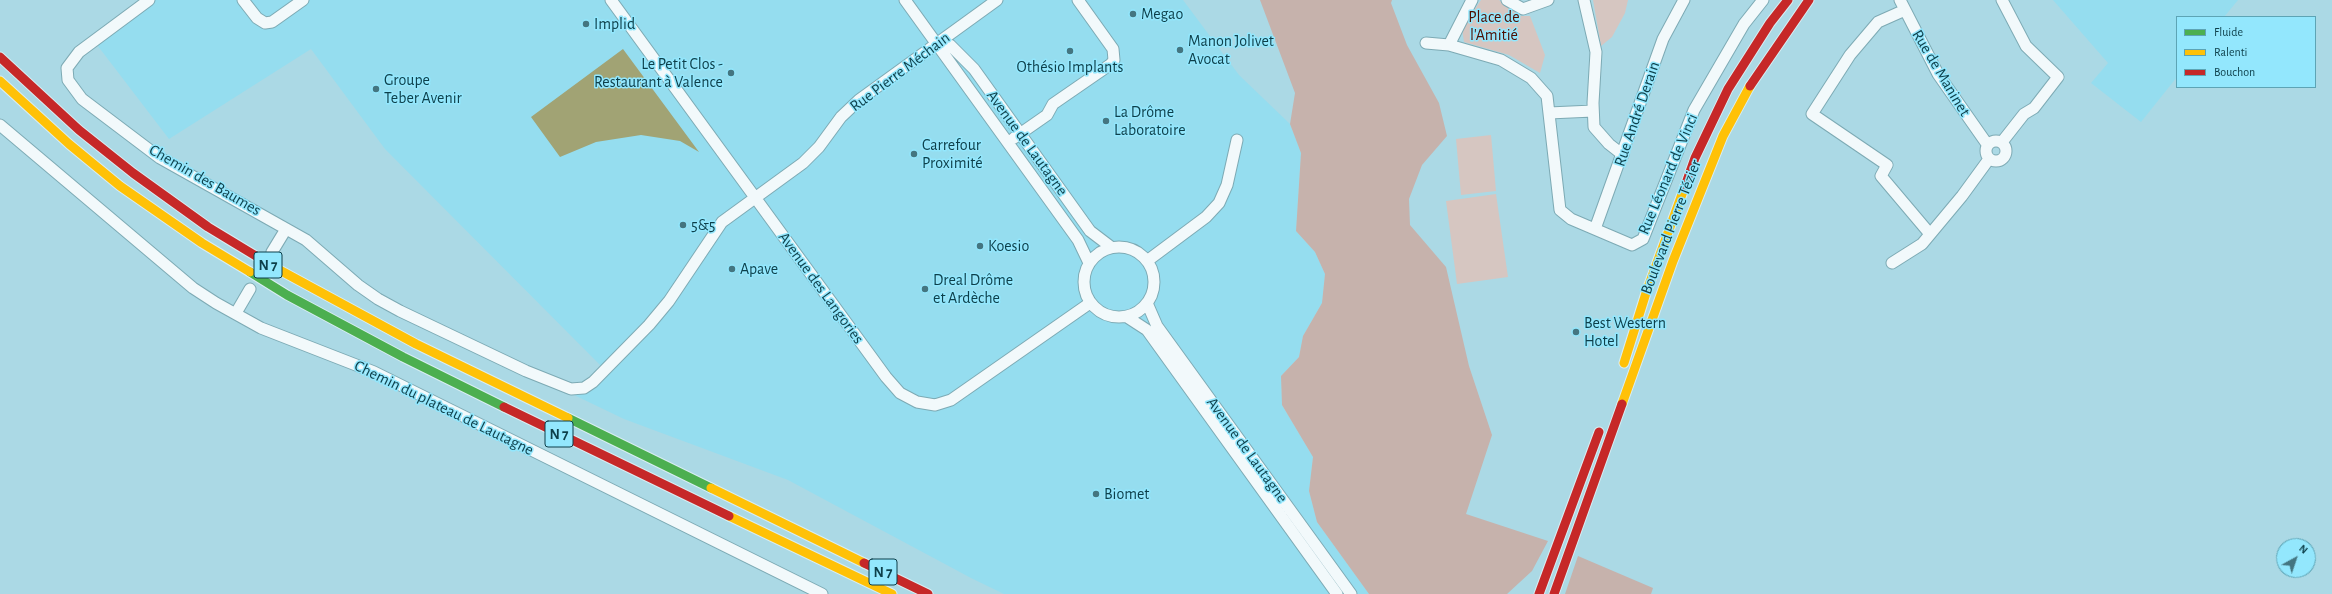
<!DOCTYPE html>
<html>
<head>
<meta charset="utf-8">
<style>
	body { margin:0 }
	#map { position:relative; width:2332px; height:594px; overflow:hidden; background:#abd9e5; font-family:"Alegreya Sans",sans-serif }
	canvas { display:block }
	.legend { position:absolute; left:2176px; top:16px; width:140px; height:72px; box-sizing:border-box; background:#93e7fd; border:1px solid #5da4b5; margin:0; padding:5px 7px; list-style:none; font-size:12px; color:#0d3f4a }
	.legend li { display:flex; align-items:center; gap:8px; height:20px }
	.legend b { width:20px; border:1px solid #5da4b5 }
	.north { position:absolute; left:2276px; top:538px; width:40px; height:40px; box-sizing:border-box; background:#93e7fd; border:1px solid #5da4b5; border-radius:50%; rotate:40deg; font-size:11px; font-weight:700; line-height:16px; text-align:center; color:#0d3f4a }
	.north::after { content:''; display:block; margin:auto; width:14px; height:18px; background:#447580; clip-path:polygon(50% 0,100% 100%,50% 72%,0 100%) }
</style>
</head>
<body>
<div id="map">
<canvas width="2332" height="594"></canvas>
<ul class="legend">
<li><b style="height:5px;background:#4caf50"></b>Fluide</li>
<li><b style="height:5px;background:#ffc107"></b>Ralenti</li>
<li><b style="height:5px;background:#c62828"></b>Bouchon</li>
</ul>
<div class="north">N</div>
</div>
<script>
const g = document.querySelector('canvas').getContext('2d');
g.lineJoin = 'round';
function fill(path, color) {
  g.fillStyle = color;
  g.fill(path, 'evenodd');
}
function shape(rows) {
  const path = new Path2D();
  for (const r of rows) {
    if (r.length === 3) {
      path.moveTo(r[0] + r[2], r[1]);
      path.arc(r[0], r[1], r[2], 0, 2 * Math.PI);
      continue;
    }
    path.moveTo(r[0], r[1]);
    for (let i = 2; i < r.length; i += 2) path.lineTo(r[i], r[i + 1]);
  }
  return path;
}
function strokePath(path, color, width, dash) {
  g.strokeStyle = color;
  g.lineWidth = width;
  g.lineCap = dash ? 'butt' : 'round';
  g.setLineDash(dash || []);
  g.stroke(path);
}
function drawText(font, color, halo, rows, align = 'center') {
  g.font = font + ' "Alegreya Sans",sans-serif';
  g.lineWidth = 3;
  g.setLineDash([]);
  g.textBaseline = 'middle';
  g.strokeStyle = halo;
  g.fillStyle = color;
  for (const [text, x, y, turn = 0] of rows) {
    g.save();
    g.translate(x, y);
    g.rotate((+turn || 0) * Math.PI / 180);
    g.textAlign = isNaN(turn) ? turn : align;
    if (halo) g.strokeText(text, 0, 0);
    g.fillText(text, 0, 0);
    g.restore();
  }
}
fill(shape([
	[142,0,1183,0,1239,75,1290,124,1301,153,1296,231,1315,252,1325,274,1322,303,1303,336,1299,357,1281,376,1282,405,1313,457,1309,491,1317,522,1369,594,1004,594,971,578,788,480,624,419,572,394,594,387,609,374,385,149,311,49,169,139,91,37],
	[2053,0,2238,0,2224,17,2177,17,2177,77,2141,122,2091,83,2108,63]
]), '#95ddef');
fill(shape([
	[1481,0,1499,0,1521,16,1530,16,1545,55,1540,73,1509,55,1464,42,1462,29],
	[1593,0,1628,0,1625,13,1612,37,1601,46],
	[1491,135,1496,191,1461,195,1456,139],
	[1496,194,1508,277,1457,284,1446,201]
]), '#d6c6c1');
fill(shape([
	[1260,0,1392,0,1391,3,1407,45,1439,103,1447,136,1422,165,1409,199,1410,225,1446,267,1469,366,1492,435,1466,514,1548,541,1532,571,1507,594,1369,594,1317,522,1309,491,1313,457,1282,405,1281,376,1299,357,1303,336,1322,303,1325,274,1315,252,1296,231,1301,153,1290,124,1295,93],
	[1578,556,1653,588,1651,594,1565,594]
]), '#c6b2ac');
fill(shape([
	[623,49,699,152,680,141,641,135,596,142,560,157,531,117]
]), '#a1a374');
const street = shape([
	[149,0,79,52,67,68,68,80,82,99,160,158,306,240,358,285,378,299,400,311,526,371,571,389,584,388,593,382,649,325,669,301,722,222,803,163,819,147,841,117,859,100,997,0],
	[243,0,257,18,265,23,272,22,303,0],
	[611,0,886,377,900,393,917,402,935,405,951,400,1090,303],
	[905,0,1078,240,1089,263],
	[1507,0,1523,9,1548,0],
	[1584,0,1596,52,1593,103,1594,127,1609,144,1623,155],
	[1900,0,1938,74,1987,144],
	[2002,0,2026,46,2058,77,2034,108,2024,114,2002,142],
	[1905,10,1878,22,1850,55,1812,114,1887,165,1881,176,1930,234],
	[940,41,950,45,974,69,1090,231,1111,247],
	[1426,43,1449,45,1501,60,1531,78,1547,96,1560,210,1571,219,1632,245,1643,239,1694,110,1744,24,1763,0],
	[1449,45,1472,0],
	[1549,113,1593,111],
	[0,125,193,288,216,303,261,328,374,372,822,594],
	[1014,138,1047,115,1053,104,1111,64,1114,60,1113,49,1078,0],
	[1996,151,10],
	[1595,229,1663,39,1684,0],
	[1119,282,35],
	[272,252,286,229],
	[1147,261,1206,217,1219,203,1227,185,1237,140],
	[1892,263,1922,244,1962,196,1989,159],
	[1147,303,1157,326,1351,594],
	[236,313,250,289],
	[1127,317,1147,330,1337,594]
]);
const fast = shape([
	[250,272,287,295,403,357,504,407],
	[568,418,711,488]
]);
const slow = shape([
	[0,81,69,144,120,186,202,243,250,272],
	[274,267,416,344,568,418],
	[1624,363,1646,293,1685,186],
	[1622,404,1673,261,1723,136,1750,86],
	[711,488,864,563],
	[729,516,892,594]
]);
const jam = shape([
	[0,57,79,130,133,173,208,227,274,267],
	[1750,86,1809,0],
	[1685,186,1695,158,1728,89,1770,23,1788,0],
	[504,407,729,516],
	[864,563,928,594],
	[1539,594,1599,432],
	[1554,594,1622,404]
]);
strokePath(street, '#7daab4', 13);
strokePath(fast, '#d9eef3', 11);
strokePath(slow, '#d9eef3', 11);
strokePath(jam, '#d9eef3', 11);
strokePath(street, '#f2f9fb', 11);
strokePath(fast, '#4caf50', 9);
strokePath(slow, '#ffc107', 9);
strokePath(jam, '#c62828', 9);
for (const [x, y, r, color] of [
	[1133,14,4,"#447580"],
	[586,24,4,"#447580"],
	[1180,50,4,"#447580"],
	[1070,51,4,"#447580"],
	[731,73,4,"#447580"],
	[376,89,4,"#447580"],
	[1106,121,4,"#447580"],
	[914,154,4,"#447580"],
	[683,225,4,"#447580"],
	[980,246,4,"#447580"],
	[732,269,4,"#447580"],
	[925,289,4,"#447580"],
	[1576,332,4,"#447580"],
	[1096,494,4,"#447580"]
]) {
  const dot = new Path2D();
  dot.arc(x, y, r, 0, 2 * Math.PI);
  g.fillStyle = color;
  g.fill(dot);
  strokePath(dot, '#93e7fd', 1.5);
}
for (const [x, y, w] of [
	[268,265,28],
	[559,434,28],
	[883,572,28]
]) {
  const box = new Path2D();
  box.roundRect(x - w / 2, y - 13, w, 26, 3);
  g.fillStyle = '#93e7fd';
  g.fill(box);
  strokePath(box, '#0d3f4a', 1);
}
drawText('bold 15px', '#0d3f4a', null, [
	["N 7",268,265],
	["N 7",559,434],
	["N 7",883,572]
]);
drawText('16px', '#0d3f4a', '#93e7fd', [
	["Megao",1141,14],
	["Implid",594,24],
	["Manon Jolivet",1188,41],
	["Avocat",1188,59],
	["Le Petit Clos -",723,64,"right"],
	["Restaurant à Valence",723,82,"right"],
	["Othésio Implants",1070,67,"center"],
	["Groupe",384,80],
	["Teber Avenir",384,98],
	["La Drôme",1114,112],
	["Laboratoire",1114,130],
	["Carrefour",922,145],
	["Proximité",922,163],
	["5&5",691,225],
	["Koesio",988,246],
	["Apave",740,269],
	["Dreal Drôme",933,280],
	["et Ardèche",933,298],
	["Best Western",1584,323],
	["Hotel",1584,341],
	["Biomet",1104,494]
], 'left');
drawText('16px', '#500e00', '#93e7fd', [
	["Place de",1494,17],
	["l'Amitié",1494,35]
]);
drawText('16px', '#0d3f4a', '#93e7fd', [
	["Rue Pierre Méchain",900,72,-37],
	["Rue de Maninet",1941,73,59],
	["Rue André Derain",1637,114,-71],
	["Avenue de Lautagne",1027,143,54],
	["Rue Léonard de Vinci",1668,174,-67],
	["Chemin des Baumes",205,180,30],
	["Boulevard Pierre Tézier",1671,227,-69],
	["Avenue des Langories",821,288,54],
	["Chemin du plateau de Lautagne",444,408,26],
	["Avenue de Lautagne",1247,450,54]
]);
</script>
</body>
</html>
